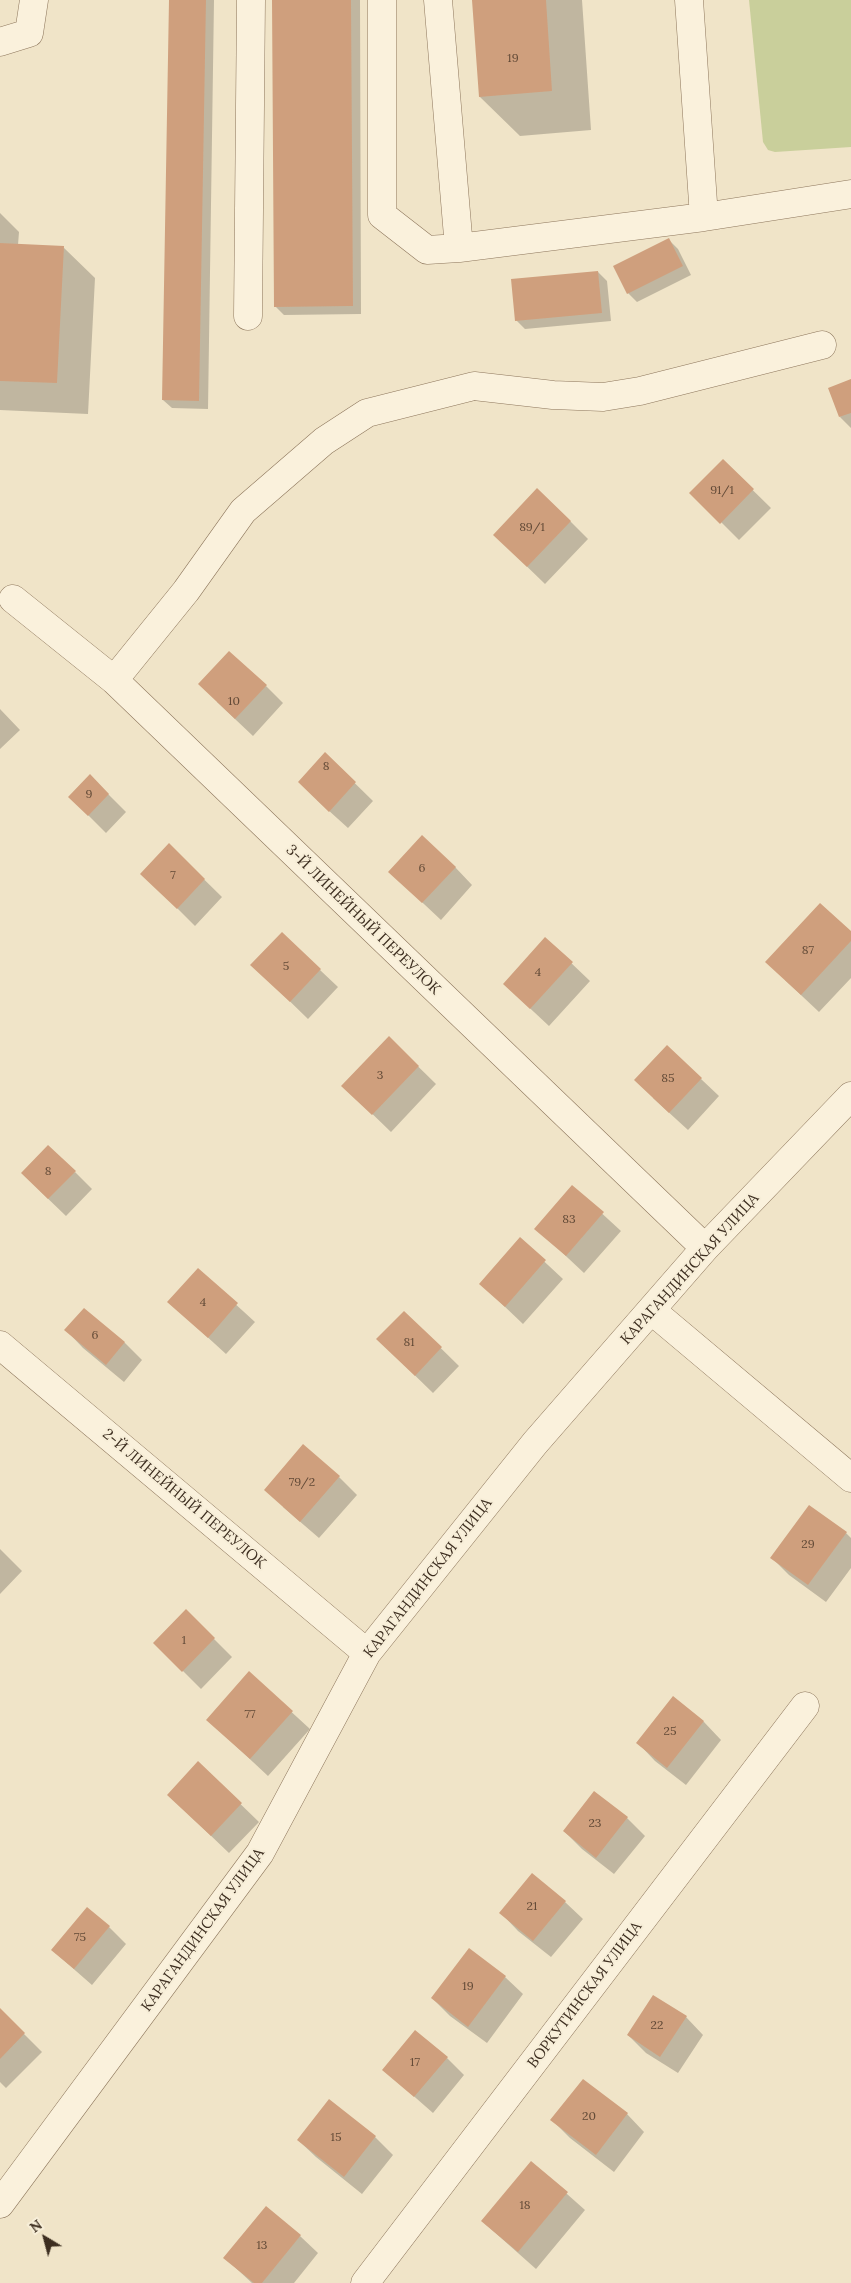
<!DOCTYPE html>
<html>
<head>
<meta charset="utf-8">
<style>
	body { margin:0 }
	#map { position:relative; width:851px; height:2283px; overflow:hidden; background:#f0e4c8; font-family:Lora,serif }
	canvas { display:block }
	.north { position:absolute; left:20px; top:2213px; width:50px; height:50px; -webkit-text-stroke:4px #f7eed8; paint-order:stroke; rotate:323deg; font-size:14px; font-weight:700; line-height:20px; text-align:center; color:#3d2e20 }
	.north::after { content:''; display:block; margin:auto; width:18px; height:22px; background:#3d2e20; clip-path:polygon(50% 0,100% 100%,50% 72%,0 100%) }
</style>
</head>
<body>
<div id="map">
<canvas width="851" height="2283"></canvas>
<div class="north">N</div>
</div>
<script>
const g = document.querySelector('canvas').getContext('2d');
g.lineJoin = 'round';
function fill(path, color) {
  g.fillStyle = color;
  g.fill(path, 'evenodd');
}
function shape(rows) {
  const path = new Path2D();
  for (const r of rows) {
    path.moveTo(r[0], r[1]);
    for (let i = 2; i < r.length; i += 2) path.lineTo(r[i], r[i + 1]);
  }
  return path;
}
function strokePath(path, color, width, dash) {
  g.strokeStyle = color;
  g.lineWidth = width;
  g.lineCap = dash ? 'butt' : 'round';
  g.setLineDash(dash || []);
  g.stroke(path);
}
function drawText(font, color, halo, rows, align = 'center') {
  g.font = font + ' Lora,serif';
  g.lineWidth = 4;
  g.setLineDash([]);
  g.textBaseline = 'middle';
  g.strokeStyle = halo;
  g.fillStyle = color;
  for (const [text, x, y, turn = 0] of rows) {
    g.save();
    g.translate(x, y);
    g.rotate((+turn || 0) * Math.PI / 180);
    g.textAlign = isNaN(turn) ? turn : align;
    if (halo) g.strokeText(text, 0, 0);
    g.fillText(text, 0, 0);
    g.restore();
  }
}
fill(shape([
	[749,0,851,0,851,147,775,152,768,150,763,142]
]), '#c9cf9b');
fill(shape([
	[170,0,214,0,208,409,172,408,163,400],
	[273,0,360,0,361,314,284,315,275,306],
	[473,0,582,0,591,130,520,136,480,97],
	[0,213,19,232,18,245,63,247,95,278,88,414,0,410],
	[669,240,678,249,691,275,637,302,628,293],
	[598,272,607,281,611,321,525,329,516,320],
	[851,381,851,428,840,417],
	[723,461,771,508,739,540,691,492],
	[570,521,588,539,545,584,512,552],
	[266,686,283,703,253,736,217,702],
	[0,709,20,730,0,749],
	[325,754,373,801,348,828,317,800],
	[90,776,126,812,106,833,70,797],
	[169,845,222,897,195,926,160,891],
	[455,867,472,885,441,920,408,889],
	[851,933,851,978,819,1012,785,980],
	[546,939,590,981,549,1026,504,984],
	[320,970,338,987,308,1019,270,982],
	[389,1038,436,1084,391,1132,361,1103],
	[701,1079,719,1096,688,1130,653,1098],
	[75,1172,92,1189,66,1216,40,1191],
	[572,1186,621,1231,584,1273,536,1228],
	[520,1239,563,1279,523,1324,481,1284],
	[198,1270,255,1322,226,1354,169,1302],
	[84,1309,125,1343,142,1360,124,1382,83,1348,66,1330],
	[404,1312,459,1366,433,1393,396,1357],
	[339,1477,357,1495,319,1538,283,1507],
	[846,1533,851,1538,851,1568,826,1602,789,1575,772,1558],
	[0,1549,22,1571,0,1594],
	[186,1611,232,1657,201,1689,155,1643],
	[249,1673,310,1729,268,1776,208,1720],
	[673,1698,704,1722,721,1740,686,1785,655,1761,638,1743],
	[198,1763,259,1822,229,1853,186,1812],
	[594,1793,627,1818,645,1836,614,1874,582,1849,564,1831],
	[565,1902,583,1919,551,1957,518,1931,501,1913],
	[109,1927,126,1944,92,1985,52,1950],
	[505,1977,523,1994,487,2043,450,2016,432,1998],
	[0,2010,42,2052,6,2088,0,2082],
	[686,2017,703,2035,678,2073,646,2053,628,2035],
	[447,2058,464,2075,433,2113,384,2070],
	[627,2114,644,2132,614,2172,570,2138,552,2120],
	[375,2137,393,2155,362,2194,316,2157,298,2140],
	[531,2162,585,2210,536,2269,482,2221],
	[300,2236,318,2253,294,2283,252,2283,225,2258]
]), '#0003');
fill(shape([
	[169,0,206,0,199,401,162,400],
	[272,0,351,0,353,306,274,307],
	[472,0,546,0,552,91,479,97],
	[669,238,683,266,627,294,613,266],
	[0,243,64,246,57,383,0,381],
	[598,271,602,313,515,321,511,279],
	[851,379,851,413,839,417,828,388],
	[723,459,754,489,720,524,689,493],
	[537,488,571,521,527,567,493,535],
	[229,651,267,685,235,719,198,684],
	[325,752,356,782,329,812,298,782],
	[90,774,109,794,88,816,68,797],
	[422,835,456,867,422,903,388,872],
	[169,843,205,879,177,909,140,874],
	[820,903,851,931,851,941,801,995,765,962],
	[282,932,321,969,290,1002,250,965],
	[545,937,573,962,530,1009,503,984],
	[389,1036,419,1066,372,1115,341,1086],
	[667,1045,702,1078,669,1113,634,1080],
	[48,1145,76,1171,48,1199,21,1173],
	[572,1185,604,1212,566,1256,534,1229],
	[520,1237,546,1260,505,1307,479,1284],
	[198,1268,238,1303,208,1338,167,1302],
	[84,1308,125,1342,106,1365,64,1330],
	[404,1311,442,1347,415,1376,376,1339],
	[303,1444,340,1476,300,1522,264,1490],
	[809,1505,847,1532,808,1585,770,1558],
	[186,1609,215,1638,182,1672,153,1643],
	[249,1671,293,1711,250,1759,206,1720],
	[673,1696,704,1721,667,1768,636,1743],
	[198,1761,242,1803,211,1836,167,1795],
	[594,1791,628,1817,596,1858,563,1831],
	[532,1873,566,1901,533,1941,499,1913],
	[87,1907,110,1926,74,1969,51,1950],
	[469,1948,506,1976,468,2027,431,1998],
	[653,1995,687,2016,660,2057,627,2035],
	[0,2008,25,2033,0,2059],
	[415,2030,448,2057,414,2097,382,2070],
	[583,2079,628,2113,596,2155,550,2120],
	[329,2099,376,2136,344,2177,297,2140],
	[531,2161,568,2192,518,2252,481,2221],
	[266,2206,301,2235,262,2283,254,2283,223,2258]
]), '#cf9f7d');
const minor = shape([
	[382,0,382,215,427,250,459,248,704,217,851,194],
	[438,0,459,248],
	[689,0,704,217],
	[0,42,29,33,34,0],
	[248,316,251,0],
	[13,599,114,680,705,1248],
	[114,680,186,591,243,511,324,441,367,413,474,386,553,395,603,397,640,391,822,345],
	[651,1310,851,1478],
	[0,1345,367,1653],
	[0,2204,260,1853,367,1653,535,1443,705,1248,851,1096],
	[365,2283,805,1706]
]);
strokePath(minor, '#8d765c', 29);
strokePath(minor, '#faf1dc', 28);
drawText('12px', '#624a37', null, [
	["19",513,59],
	["91/1",722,491],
	["89/1",532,528],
	["10",234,702],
	["8",326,767],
	["9",89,795],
	["6",422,869],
	["7",173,876],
	["87",808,951],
	["5",286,967],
	["4",538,973],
	["3",380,1076],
	["85",668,1079],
	["8",48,1172],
	["83",569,1220],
	["4",203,1303],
	["6",95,1336],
	["81",409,1343],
	["79/2",302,1483],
	["29",808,1545],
	["1",184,1641],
	["77",250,1715],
	["25",670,1732],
	["23",595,1824],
	["21",532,1907],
	["75",80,1938],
	["19",468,1987],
	["22",657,2026],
	["17",415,2063],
	["20",589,2117],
	["15",336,2138],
	["18",525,2206],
	["13",262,2246]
]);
drawText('15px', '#3d2e20', '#f7eed8', [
	["3-Й ЛИНЕЙНЫЙ ПЕРЕУЛОК",363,920,44],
	["КАРАГАНДИНСКАЯ УЛИЦА",690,1269,-48],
	["2-Й ЛИНЕЙНЫЙ ПЕРЕУЛОК",184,1499,40],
	["КАРАГАНДИНСКАЯ УЛИЦА",428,1578,-52],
	["КАРАГАНДИНСКАЯ УЛИЦА",203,1930,-54],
	["ВОРКУТИНСКАЯ УЛИЦА",585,1995,-53]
]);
</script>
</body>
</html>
